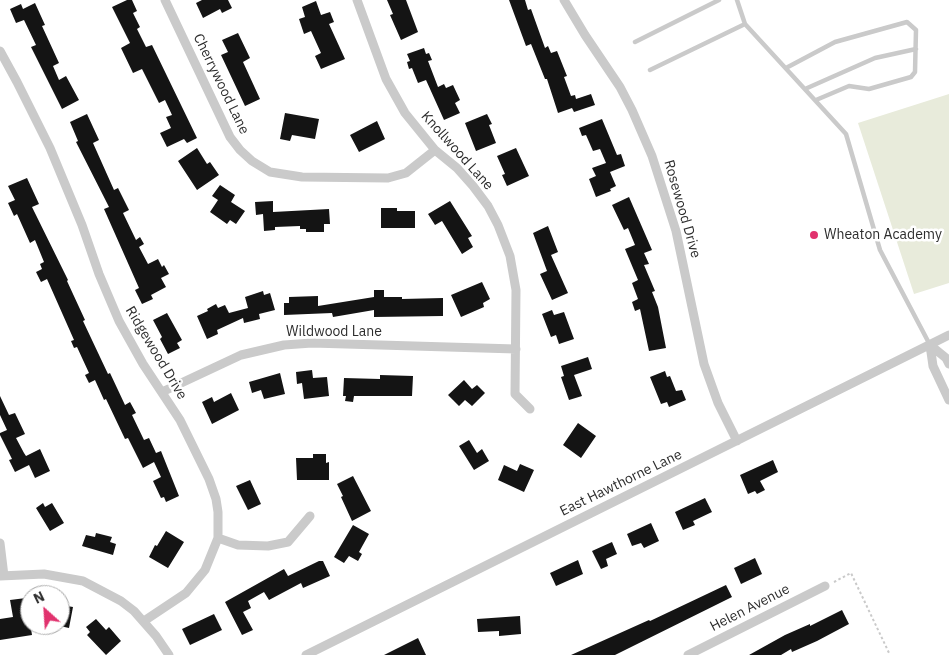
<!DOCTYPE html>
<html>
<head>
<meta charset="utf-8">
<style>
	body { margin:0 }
	#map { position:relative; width:949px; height:655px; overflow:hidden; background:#fff; font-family:"IBM Plex Sans",sans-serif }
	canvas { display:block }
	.north { position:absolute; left:20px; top:585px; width:50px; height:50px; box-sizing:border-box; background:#fff; border:1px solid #ababab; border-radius:50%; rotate:334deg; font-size:14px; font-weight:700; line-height:20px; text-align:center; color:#2d2d2d }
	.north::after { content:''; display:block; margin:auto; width:18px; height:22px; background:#e1326e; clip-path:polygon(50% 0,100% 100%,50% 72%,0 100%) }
</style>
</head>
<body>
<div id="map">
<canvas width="949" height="655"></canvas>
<div class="north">N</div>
</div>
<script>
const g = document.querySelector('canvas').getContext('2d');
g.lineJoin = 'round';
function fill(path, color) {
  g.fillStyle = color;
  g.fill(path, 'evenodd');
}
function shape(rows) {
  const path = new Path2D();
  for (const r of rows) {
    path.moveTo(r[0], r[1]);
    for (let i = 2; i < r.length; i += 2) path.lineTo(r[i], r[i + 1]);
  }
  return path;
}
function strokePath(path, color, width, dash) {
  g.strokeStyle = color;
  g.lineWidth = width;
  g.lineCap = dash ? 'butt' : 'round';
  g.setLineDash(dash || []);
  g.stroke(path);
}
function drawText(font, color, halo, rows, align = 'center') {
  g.font = font + ' "IBM Plex Sans",sans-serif';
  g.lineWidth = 5;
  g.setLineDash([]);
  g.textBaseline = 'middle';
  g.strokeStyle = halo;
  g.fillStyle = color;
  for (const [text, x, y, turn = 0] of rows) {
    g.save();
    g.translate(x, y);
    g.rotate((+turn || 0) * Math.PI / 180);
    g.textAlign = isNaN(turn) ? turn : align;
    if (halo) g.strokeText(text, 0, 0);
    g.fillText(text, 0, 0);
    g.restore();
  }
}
fill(shape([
	[949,94,949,283,914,294,858,123]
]), '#e8ebdb');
fill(shape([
	[127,0,132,0,137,11,133,13,140,27,137,29,146,47,152,45,197,138,187,143,184,139,167,147,160,133,171,128,166,117,172,115,165,100,159,103,142,69,133,73,121,48,130,43,112,7],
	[202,0,228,0,232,8,222,13,220,9,203,18,196,3],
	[387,0,406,0,418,32,401,40,390,15,393,14],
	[509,0,525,0,528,10,531,9,545,48,548,46,551,53,557,51,567,76,564,77,571,96,575,95,576,99,591,94,595,105,574,112,572,108,558,113,547,79,545,79,531,44,526,46],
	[316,1,321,15,330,12,334,22,329,24,345,59,321,69,315,56,321,53,311,31,304,34,299,19,305,17,302,7],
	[35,3,45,25,42,26,59,63,53,66,59,80,66,76,79,100,62,109,31,47,36,45,24,20,16,23,10,9,21,4,23,9],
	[238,33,250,58,243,62,260,99,245,106,221,55,228,52,222,40],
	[424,48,426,54,429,53,432,60,428,61,438,87,444,84,446,88,453,85,460,100,455,103,460,113,444,120,426,80,418,83,412,68,409,69,407,62,410,61,407,54],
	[285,113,319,119,315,139,292,135,290,141,280,139],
	[87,114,99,140,93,143,114,190,118,188,129,210,123,213,136,240,140,237,144,244,139,247,148,264,158,259,162,267,164,265,169,274,161,278,166,287,151,295,153,299,142,304,135,290,139,288,104,209,109,207,76,142,78,141,70,122],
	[487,114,492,124,489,125,496,143,476,151,465,123],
	[602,119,617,155,621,154,625,166,610,172,616,186,610,189,611,191,596,197,589,179,596,176,592,168,606,163,600,149,593,151,586,135,582,136,579,128],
	[377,121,385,139,359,152,350,135],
	[197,148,207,164,210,162,219,175,197,190,178,161],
	[516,148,529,176,507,186,502,175,505,174,497,156],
	[27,178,39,204,32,207,68,280,67,281,85,320,83,321,108,374,110,373,125,405,130,402,136,413,132,415,144,440,149,438,156,453,161,451,179,496,166,502,164,497,161,498,153,481,161,477,154,462,143,468,128,438,125,439,106,399,104,400,95,380,89,383,85,375,89,373,77,347,74,348,71,341,74,340,47,279,41,282,36,272,42,269,40,264,44,262,35,240,30,243,17,214,14,216,8,203,15,200,8,186],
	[220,185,235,195,231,202,245,211,236,224,230,220,227,224,210,212,218,200,212,196],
	[629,197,652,250,644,253,649,264,644,265,655,291,652,292,658,307,666,348,649,351,640,309,635,311,632,302,638,299,632,283,638,280,625,249,635,245,628,228,624,230,612,205],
	[273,201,273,212,329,209,330,224,324,224,324,232,306,232,306,229,300,229,300,226,275,227,275,230,264,231,263,214,256,215,255,202],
	[450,201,472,236,468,238,473,247,462,254,442,221,435,225,428,214],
	[381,208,397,208,397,211,415,211,415,228,381,228],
	[548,226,558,252,551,255,568,293,552,300,540,274,547,271,533,233],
	[482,282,490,299,483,303,484,307,461,317,451,295],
	[374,290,384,290,384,297,402,297,402,299,443,298,443,316,374,317,374,310,333,317,332,313,284,315,284,303,289,303,289,297,318,296,318,306,374,297],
	[263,291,264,295,270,293,275,310,259,314,260,319,244,323,243,318,217,330,218,334,207,339,197,316,208,311,207,309,216,304,218,308,225,305,229,313,248,308,245,297],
	[552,310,554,315,564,312,574,339,559,344,556,335,551,337,542,314],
	[167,313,182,340,177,343,180,348,168,354,160,339,162,337,153,320],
	[588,357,592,369,574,375,582,396,569,400,561,377,564,376,561,366],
	[312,370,313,378,327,377,329,396,304,399,302,383,297,384,296,372],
	[665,371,667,377,670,376,676,391,682,390,686,400,669,407,667,402,661,404,650,377],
	[280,373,285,394,264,399,261,390,252,393,249,382],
	[380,375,413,376,412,396,354,396,353,402,345,401,346,396,343,396,344,378,380,379],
	[464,380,472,389,477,385,485,393,472,406,465,400,459,406,448,395],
	[231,393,239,410,212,424,202,402,212,397,214,402],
	[0,396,9,415,15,413,25,434,16,438,24,453,26,456,40,449,50,471,35,478,29,465,15,472,9,460,12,459,0,435,0,433,7,430,0,415],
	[578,423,596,436,581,458,563,445],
	[469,440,477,453,482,449,489,461,474,470,459,446],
	[313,454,326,454,326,463,329,462,329,480,297,480,296,458,313,458],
	[773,460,778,472,760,481,765,490,757,494,755,491,748,494,740,475],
	[520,464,534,470,524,492,498,480,504,465,517,471],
	[353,476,371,511,352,521,341,497,343,496,337,484],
	[250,480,261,504,248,510,236,486],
	[705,498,712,512,693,521,695,525,683,530,675,512],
	[43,503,45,507,52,503,64,523,50,531,36,508],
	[651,523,659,541,644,548,641,543,632,546,627,534],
	[353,525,369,534,359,552,362,554,358,561,349,556,344,563,334,557],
	[166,531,184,542,168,568,149,557,155,545,157,546],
	[96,533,112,537,110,542,116,544,113,555,82,546,86,535,95,537],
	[612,542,617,554,606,559,608,566,601,569,592,551],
	[755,558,762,574,741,584,734,568],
	[578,560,583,574,556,586,550,573],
	[319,561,323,561,330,576,303,588,301,583,269,600,264,592,248,601,251,608,243,612,253,630,242,635,225,602,284,569,288,576],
	[726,585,732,597,615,655,571,655,649,620,650,621],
	[26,598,32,635,0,640,0,619,13,617,10,600],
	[61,605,73,607,69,628,60,626],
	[842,610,849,624,817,641,792,652,791,649,781,655,749,655,785,635,810,624,810,626],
	[214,614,222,630,190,645,182,629],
	[520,616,521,634,499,636,499,631,478,632,477,619],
	[96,619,106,630,109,627,121,641,106,655,87,635,90,632,86,627],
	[418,638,426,655,384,655]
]), '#141414');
strokePath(shape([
	[834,582,851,573,890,655]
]), '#cacaca', 2, [2.5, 2.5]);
strokePath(shape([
	[737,0,745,24,846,134,880,250,930,345],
	[635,42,719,0],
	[786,68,835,42,907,22,916,30,915,72,911,77,869,89,849,86,816,100],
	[650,70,745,24],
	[805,89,875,58,916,49]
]), '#cacaca', 4.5);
strokePath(shape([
	[165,0,230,137,240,150,252,161,270,172,302,177,388,178,406,173,435,150],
	[357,0,386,79,405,113,435,150,457,168,473,186,488,206,498,225,510,256,516,290,515,394,530,409],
	[564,0,585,35,620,87,632,110,652,156,676,231,704,364,718,403,737,441],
	[0,51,17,82,50,148,82,225,99,274,119,321,143,364,180,420,209,479,216,499,218,512,218,538,205,570,186,593,144,621],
	[930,345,933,366,949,400],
	[930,345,946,358,949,364],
	[162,392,241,355,284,345,312,343,516,349],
	[218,538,238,545,268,546,288,542,310,516],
	[0,543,4,576],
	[0,576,44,574,83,581,121,601,134,611,156,636,169,655],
	[306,655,949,335],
	[688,655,825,586]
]), '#cacaca', 9);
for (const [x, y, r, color] of [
	[814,235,5,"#e1326e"]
]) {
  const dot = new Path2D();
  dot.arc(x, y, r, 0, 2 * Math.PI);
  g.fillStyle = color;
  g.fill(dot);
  strokePath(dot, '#fff', 2);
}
drawText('14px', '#2d2d2d', '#fff', [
	["Cherrywood Lane",221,84,64],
	["Knollwood Lane",457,151,48],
	["Rosewood Drive",682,209,74],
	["Wildwood Lane",334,332],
	["Ridgewood Drive",156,353,59],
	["East Hawthorne Lane",621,483,-26],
	["Helen Avenue",750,608,-27]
]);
drawText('14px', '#2d2d2d', '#fff', [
	["Wheaton Academy",824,235]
], 'left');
</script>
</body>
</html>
